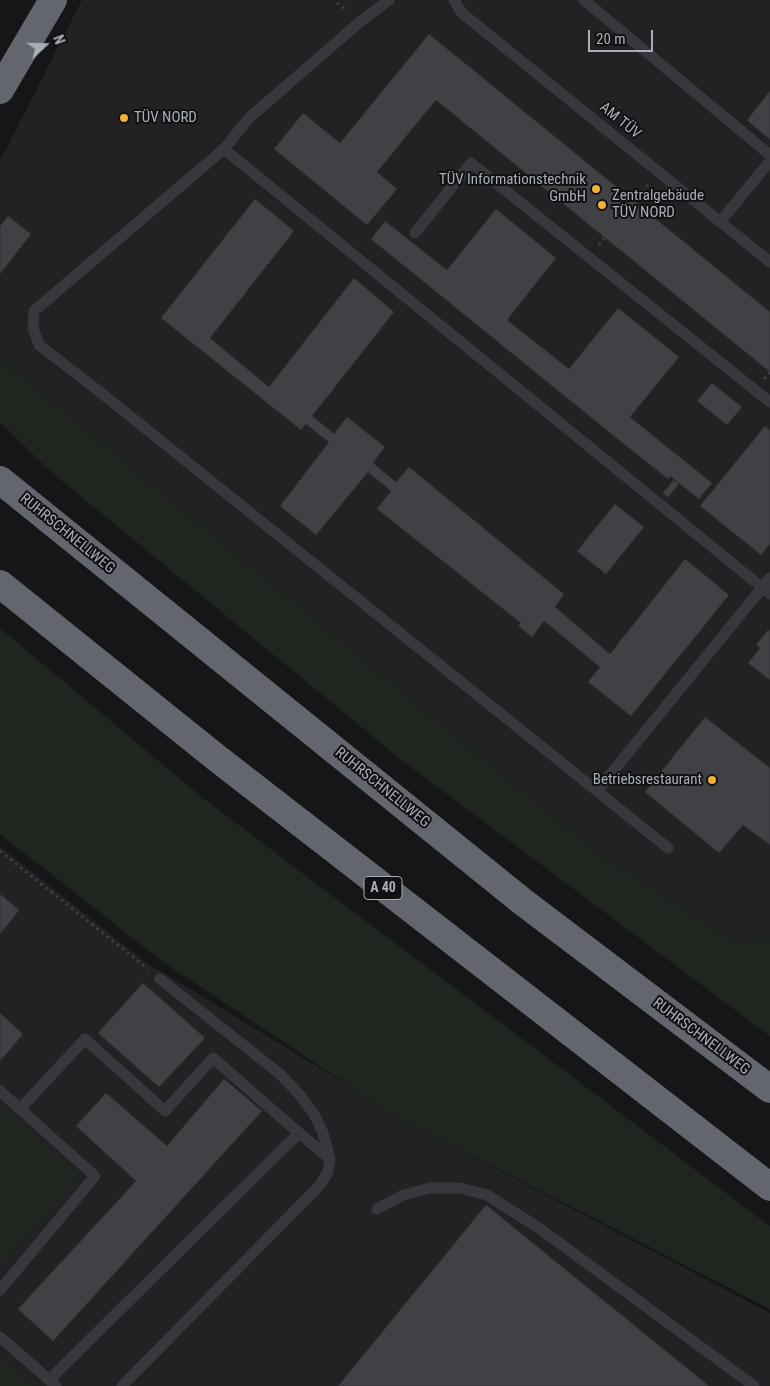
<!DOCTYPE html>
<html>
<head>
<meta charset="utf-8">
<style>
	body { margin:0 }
	#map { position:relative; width:770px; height:1386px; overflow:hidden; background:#161618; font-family:"Roboto Condensed",sans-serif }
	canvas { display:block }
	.north { position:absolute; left:20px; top:20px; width:50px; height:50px; -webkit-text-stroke:4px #111113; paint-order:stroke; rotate:69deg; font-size:14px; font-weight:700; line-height:20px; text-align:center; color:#a8adb8 }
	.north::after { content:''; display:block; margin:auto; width:18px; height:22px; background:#a8adb8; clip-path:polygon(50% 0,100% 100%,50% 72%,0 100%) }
	.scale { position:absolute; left:588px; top:30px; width:65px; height:22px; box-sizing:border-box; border:2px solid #a8adb8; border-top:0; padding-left:6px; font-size:15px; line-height:18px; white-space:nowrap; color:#a8adb8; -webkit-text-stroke:4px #111113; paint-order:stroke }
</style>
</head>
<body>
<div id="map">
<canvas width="770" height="1386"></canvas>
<div class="north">N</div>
<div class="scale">20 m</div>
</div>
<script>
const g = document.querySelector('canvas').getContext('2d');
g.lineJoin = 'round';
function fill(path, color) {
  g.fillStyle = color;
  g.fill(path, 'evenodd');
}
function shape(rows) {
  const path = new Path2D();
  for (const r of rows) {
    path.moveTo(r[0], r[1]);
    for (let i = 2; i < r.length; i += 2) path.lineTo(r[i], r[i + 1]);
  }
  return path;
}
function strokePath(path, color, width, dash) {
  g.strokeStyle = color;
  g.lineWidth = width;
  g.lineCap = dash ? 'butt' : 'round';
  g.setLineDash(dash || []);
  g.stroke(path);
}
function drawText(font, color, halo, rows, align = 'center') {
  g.font = font + ' "Roboto Condensed",sans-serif';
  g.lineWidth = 4;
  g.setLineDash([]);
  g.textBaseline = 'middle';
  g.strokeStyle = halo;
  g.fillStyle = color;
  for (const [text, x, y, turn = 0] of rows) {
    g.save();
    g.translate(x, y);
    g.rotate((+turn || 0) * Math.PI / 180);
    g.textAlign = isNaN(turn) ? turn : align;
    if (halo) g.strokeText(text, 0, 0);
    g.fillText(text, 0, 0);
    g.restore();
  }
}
fill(shape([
	[82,0,770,0,770,939,733,942,592,849,0,359,0,161],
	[0,846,147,963,415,1126,770,1313,770,1386,0,1386]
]), '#222225');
fill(shape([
	[0,359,592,849,733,942,770,939,770,1036,399,758,50,471,0,422],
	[0,628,199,795,770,1226,770,1309,395,1116,163,962,0,834],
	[0,1104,80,1176,0,1266],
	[0,1358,31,1386,0,1386]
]), '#1e261f');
const building = shape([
	[429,34,770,312,770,372,436,100,377,172,397,189,367,225,274,149,303,113,340,143,429,34],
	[770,91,770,137,769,139,747,120,770,91],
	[255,199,294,231,210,338,269,387,354,278,394,312,312,416,334,434,347,417,385,447,373,463,396,482,409,467,564,594,555,607,610,654,685,559,729,595,631,716,588,682,600,667,544,621,532,637,518,626,521,623,377,509,391,491,368,472,316,535,280,506,329,442,306,424,301,430,161,318,255,199],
	[496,209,556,258,507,320,569,369,618,308,679,357,630,417,712,483,699,499,670,476,668,479,614,436,371,239,385,221,447,270,496,209],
	[8,216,31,234,0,274,0,226,8,216],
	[712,383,742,407,727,425,697,401,712,383],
	[765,426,770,430,770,544,761,555,700,506,765,426],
	[674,480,679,484,668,497,663,493,674,480],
	[615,504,644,527,606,574,577,551,615,504],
	[768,630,770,631,770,680,748,663,760,648,756,645,768,630],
	[705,717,770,768,770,845,743,825,719,853,645,792,705,717],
	[0,894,19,910,0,934,0,894],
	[143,983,205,1038,159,1087,98,1033,143,983],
	[0,1013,23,1034,0,1061,0,1013],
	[224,1079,262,1111,53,1341,18,1309,136,1181,76,1126,106,1093,167,1146,224,1079],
	[486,1205,709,1386,338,1386,486,1205]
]);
fill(building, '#404145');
strokePath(building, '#303034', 1);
strokePath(shape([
	[337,3,348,11],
	[635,202,648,185],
	[599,245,605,237],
	[764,379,770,372],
	[0,851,148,969]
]), '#3d3f44', 3, [2.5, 4]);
strokePath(shape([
	[389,0,361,21,249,118,224,149,34,311,33,328,39,345,100,392,668,848],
	[454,0,462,13,770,262],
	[584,0,770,155],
	[224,149,770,594],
	[720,222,770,161],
	[415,233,471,163,770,402],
	[597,791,770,578],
	[0,1091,95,1176,0,1290],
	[20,1109,85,1039,165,1111,213,1058,299,1133,50,1379],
	[299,1133,330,1159],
	[377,1209,403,1195,430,1188,460,1188,487,1195,539,1228,754,1386],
	[0,1337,56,1386],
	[122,1386,320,1185,328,1172,330,1159,323,1133,314,1114,299,1094,280,1074,160,979]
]), '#37383d', 11);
strokePath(shape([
	[0,90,53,0],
	[0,480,523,902,770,1089],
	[0,584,218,759,770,1187]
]), '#63666e', 28);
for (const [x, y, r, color] of [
	[124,118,5,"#f2b134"],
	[596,189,5,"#f2b134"],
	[602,205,5,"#f2b134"],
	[712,780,5,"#f2b134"]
]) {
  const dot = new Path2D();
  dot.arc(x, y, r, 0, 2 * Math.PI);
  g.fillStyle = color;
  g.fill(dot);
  strokePath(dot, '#111113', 2);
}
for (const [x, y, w] of [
	[383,888,38]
]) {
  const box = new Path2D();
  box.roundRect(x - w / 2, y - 11.5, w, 23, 4);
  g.fillStyle = '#111113';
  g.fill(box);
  strokePath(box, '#a8adb8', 1);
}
drawText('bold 14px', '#a8adb8', null, [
	["A 40",383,888]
]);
drawText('15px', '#a8adb8', '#111113', [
	["TÜV NORD",134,118],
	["TÜV Informationstechnik",586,180,"right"],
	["GmbH",586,197,"right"],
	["Zentralgebäude",612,196],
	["TÜV NORD",612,213],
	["Betriebsrestaurant",702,780,"right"]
], 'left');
drawText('15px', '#a8adb8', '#111113', [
	["AM TÜV",620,121,39],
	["RUHRSCHNELLWEG",67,534,39],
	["RUHRSCHNELLWEG",382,788,39],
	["RUHRSCHNELLWEG",701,1037,37]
]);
</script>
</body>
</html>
